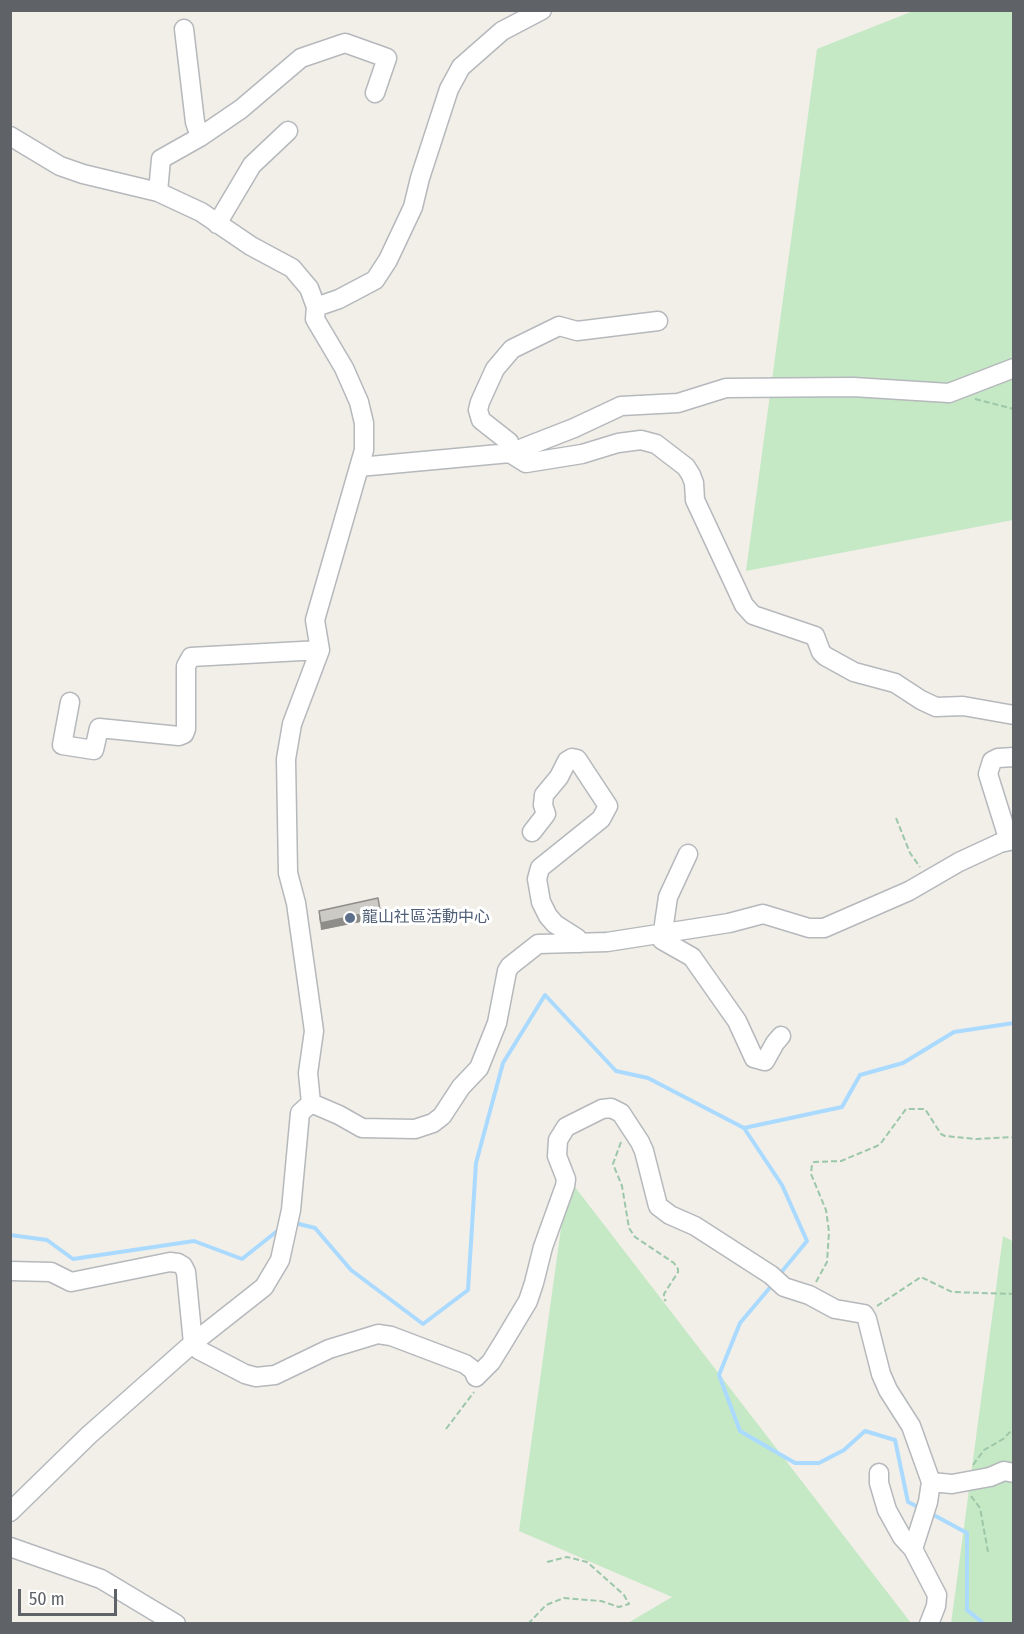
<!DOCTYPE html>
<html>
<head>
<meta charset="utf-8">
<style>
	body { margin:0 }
	#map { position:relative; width:1024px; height:1634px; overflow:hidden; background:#f1efe8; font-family:"Fira Sans Condensed",sans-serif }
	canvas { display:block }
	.frame { position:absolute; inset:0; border:12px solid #5f6368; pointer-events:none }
	.scale { position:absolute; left:18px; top:1589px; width:99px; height:27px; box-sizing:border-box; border:3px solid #5f6368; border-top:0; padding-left:8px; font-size:18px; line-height:21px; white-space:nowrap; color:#5f6368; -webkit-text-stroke:4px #fff; paint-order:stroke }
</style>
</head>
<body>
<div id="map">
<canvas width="1024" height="1634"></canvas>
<div class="frame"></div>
<div class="scale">50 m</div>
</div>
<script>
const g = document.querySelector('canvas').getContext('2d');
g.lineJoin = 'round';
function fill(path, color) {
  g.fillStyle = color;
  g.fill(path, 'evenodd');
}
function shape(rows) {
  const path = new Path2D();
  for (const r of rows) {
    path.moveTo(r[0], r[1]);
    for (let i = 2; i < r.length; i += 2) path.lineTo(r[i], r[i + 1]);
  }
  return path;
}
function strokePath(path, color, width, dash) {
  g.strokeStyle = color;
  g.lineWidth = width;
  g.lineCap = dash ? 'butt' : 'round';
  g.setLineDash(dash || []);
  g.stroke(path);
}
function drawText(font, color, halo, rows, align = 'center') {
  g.font = font + ' "Fira Sans Condensed","Noto Sans TC",sans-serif';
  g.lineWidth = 6;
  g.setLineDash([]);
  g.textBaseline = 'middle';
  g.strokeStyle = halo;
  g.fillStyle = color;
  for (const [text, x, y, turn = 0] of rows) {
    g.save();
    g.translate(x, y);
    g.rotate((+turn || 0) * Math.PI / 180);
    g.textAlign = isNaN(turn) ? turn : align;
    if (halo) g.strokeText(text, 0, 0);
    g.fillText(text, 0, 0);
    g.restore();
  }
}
fill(shape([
	[913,11,1013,11,1013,520,746,571,817,49],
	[568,1178,911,1623,628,1623,672,1597,519,1531],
	[1003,1236,1014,1242,1013,1623,951,1624]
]), '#c5e8c5');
strokePath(shape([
	[744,1128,842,1107,860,1075,903,1063,954,1032,1014,1023],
	[295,1223,315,1228,351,1270,423,1324,468,1290,476,1163,503,1063,545,995,616,1071,648,1078,744,1128,782,1185,807,1241,779,1275],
	[10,1235,47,1240,73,1259,194,1241,242,1259,281,1228],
	[773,1284,740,1323,719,1375,740,1431,795,1463,819,1463,844,1450,865,1431,895,1440,908,1502,920,1508],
	[930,1513,967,1533,967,1610,984,1624]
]), '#aadaff', 4);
const minor = shape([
	[184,29,195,122,200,137],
	[10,136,60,166,83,174,158,192,201,212,251,246,292,268,309,288,316,307,315,319,344,368,359,402,364,423,364,450,315,620,320,650,292,724,286,759,288,873,296,903,314,1031,308,1073,311,1103,300,1113,291,1210,280,1260,264,1287,193,1343,89,1435,10,1512],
	[158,192,161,159,200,137,241,109,301,58,345,43,387,58,375,93],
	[217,224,252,165,288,131],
	[316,307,339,299,375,280,388,260,413,207,420,178,449,89,461,67,502,31,542,10],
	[658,321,577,331,559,326,512,349,495,369,480,402,478,410,481,420,509,442,510,453,526,463,582,454,618,443,641,440,656,444,686,467,691,475,694,483,695,500,744,605,753,615,815,636,821,652,825,656,854,672,895,683,921,700,936,707,963,706,1014,715],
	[359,467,510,453,574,428,621,406,678,403,726,388,853,387,949,393,1014,368],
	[70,702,62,745,94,750,99,728,179,736,184,734,186,729,186,666,191,657,320,650],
	[532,832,546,814,543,805,544,795,559,777,567,761,572,758,577,759,608,806,601,819,540,868,537,879,541,902,548,916,555,924,577,938,580,943],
	[1009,841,988,774,992,761,998,758,1014,757],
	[688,854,668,897,663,931,660,936,662,940,692,957,737,1021,754,1058,765,1061,775,1043,781,1036],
	[311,1103,339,1115,362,1128,415,1129,433,1123,442,1116,461,1087,479,1068,497,1023,507,971,510,966,538,944,607,942,729,923,763,914,809,928,824,928,909,891,959,862,1000,843,1014,840],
	[10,1271,51,1272,71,1282,170,1262,178,1263,183,1266,186,1272,193,1343,199,1350,245,1374,256,1377,275,1375,329,1349,378,1334,391,1336,465,1364,473,1370,476,1377,491,1362,504,1341,528,1301,534,1283,543,1247,565,1186,566,1179,557,1156,558,1140,566,1127,602,1109,611,1108,621,1113,640,1142,644,1151,658,1206,670,1215,695,1226,771,1275,784,1287,809,1295,835,1309,864,1314,867,1319,881,1374,888,1390,911,1426,931,1482,952,1484,990,1477,1004,1471,1014,1473],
	[879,1473,879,1483,887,1510,902,1537,913,1549],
	[10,1547,101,1579,176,1624],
	[929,1624,936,1606,937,1595,913,1549,928,1502,931,1482]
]);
strokePath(minor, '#b5b8bc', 21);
strokePath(shape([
	[975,399,1014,409],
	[896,818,910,853,920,867],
	[621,1142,613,1164,622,1186,629,1228,635,1237,674,1263,678,1269,678,1272,664,1294,664,1299,666,1301],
	[816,1282,827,1262,829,1232,826,1210,811,1174,812,1164,814,1162,841,1161,877,1146,881,1143,906,1109,925,1109,941,1134,945,1136,976,1139,1014,1137],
	[877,1306,921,1277,952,1292,1014,1294],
	[446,1429,474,1392],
	[973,1465,984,1450,1003,1439,1014,1428],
	[971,1496,980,1508,988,1552],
	[528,1624,546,1605,564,1598,601,1601,619,1607,629,1604,624,1595,587,1562,567,1557,547,1562]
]), '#9cc7a9', 2, [6, 3]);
strokePath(minor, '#fff', 18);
fill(shape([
	[319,911,380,918,321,930,319,918]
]), '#afaea9');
fill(shape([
	[380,910,380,918,321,930,321,923]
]), '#8f8d8a');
const building = shape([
	[378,898,380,910,321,923,319,911,378,898]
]);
fill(building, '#cccac5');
strokePath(building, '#8f8d8a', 1.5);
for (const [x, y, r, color] of [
	[350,918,6,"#5c6f8a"]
]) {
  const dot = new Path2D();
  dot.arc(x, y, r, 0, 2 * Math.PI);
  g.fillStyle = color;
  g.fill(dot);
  strokePath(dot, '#fff', 2);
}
drawText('16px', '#4e5e75', '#fff', [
	["龍山社區活動中心",362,918]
], 'left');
</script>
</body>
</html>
